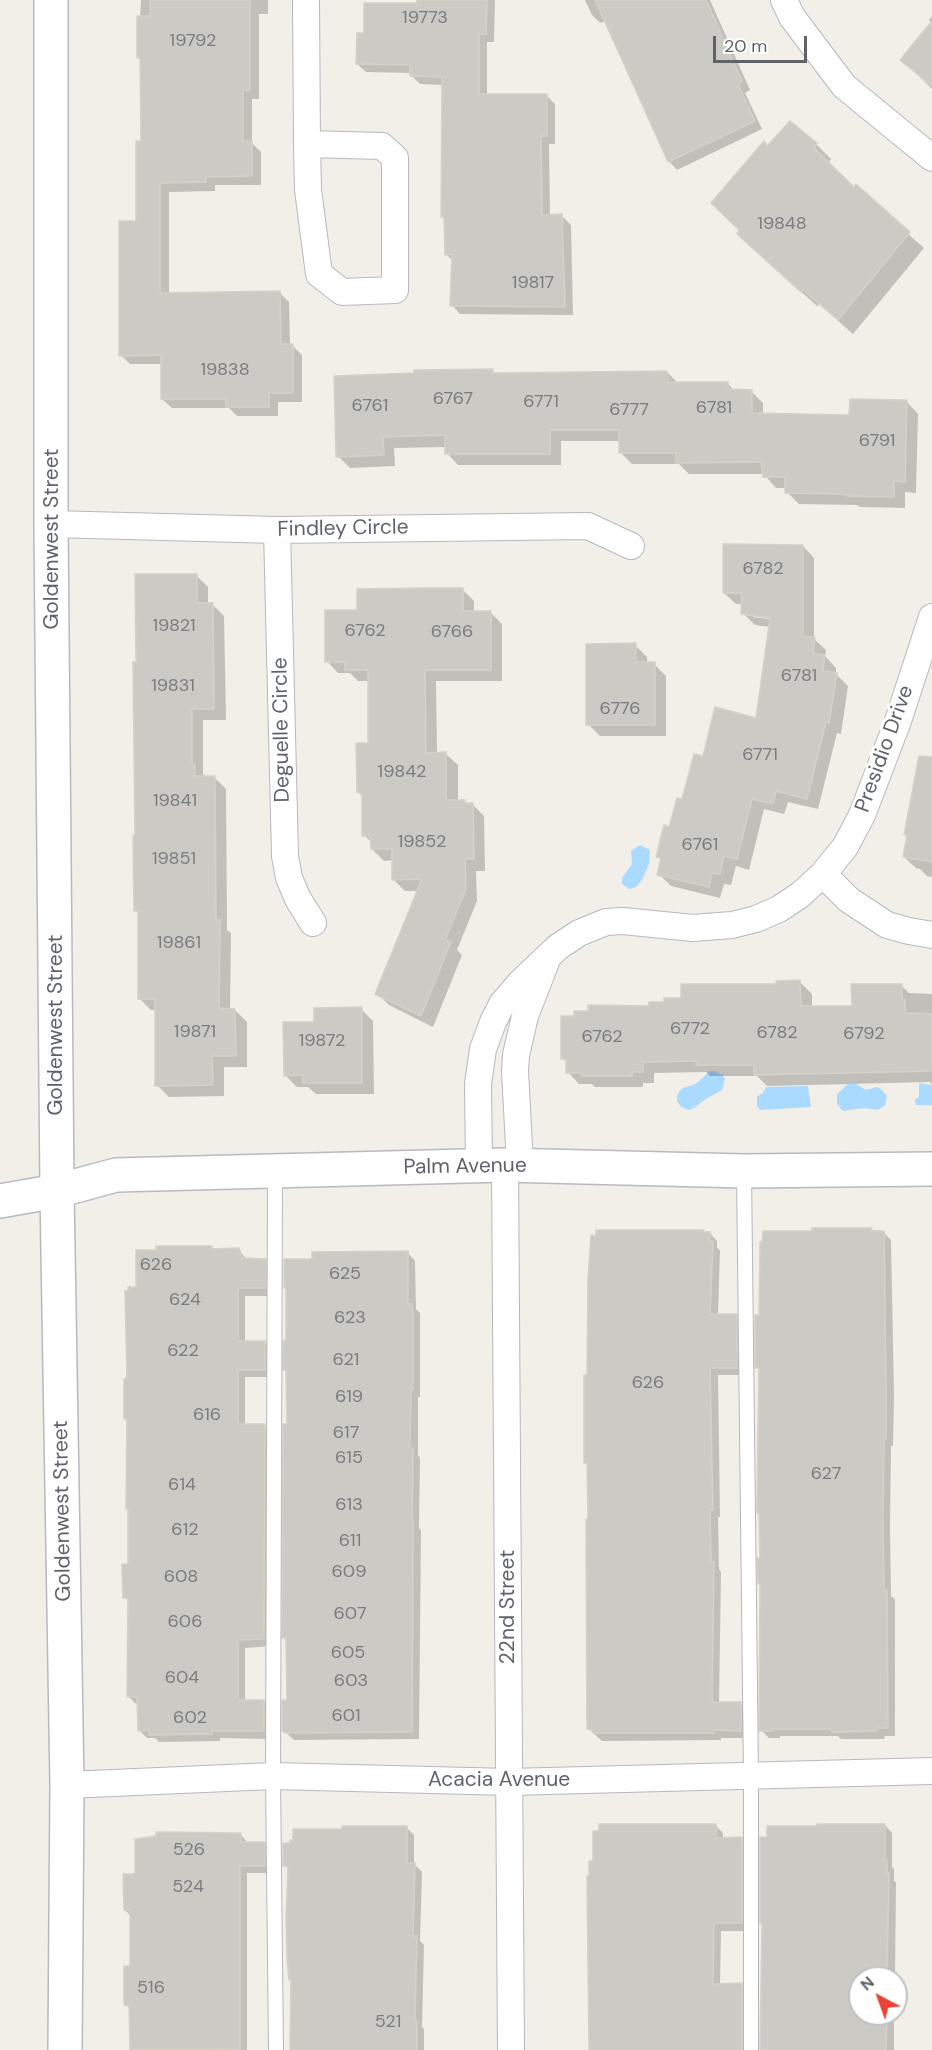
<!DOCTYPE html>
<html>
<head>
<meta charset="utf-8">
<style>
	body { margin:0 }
	#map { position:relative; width:932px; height:2050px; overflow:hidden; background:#f1efe8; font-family:"DM Sans",sans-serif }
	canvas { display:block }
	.north { position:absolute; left:848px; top:1966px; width:60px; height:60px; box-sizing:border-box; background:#fff; border:2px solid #bfc1c3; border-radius:50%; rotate:319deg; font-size:16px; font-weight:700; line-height:24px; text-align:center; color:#5f6368 }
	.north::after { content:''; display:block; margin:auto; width:21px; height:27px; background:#ea4335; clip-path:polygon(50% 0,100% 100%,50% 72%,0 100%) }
	.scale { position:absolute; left:713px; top:36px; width:94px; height:27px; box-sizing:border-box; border:3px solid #5f6368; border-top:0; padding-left:8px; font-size:18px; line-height:21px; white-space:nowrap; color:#5f6368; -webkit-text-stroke:4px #fff; paint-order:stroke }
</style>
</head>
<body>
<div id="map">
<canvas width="932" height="2050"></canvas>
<div class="north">N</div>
<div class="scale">20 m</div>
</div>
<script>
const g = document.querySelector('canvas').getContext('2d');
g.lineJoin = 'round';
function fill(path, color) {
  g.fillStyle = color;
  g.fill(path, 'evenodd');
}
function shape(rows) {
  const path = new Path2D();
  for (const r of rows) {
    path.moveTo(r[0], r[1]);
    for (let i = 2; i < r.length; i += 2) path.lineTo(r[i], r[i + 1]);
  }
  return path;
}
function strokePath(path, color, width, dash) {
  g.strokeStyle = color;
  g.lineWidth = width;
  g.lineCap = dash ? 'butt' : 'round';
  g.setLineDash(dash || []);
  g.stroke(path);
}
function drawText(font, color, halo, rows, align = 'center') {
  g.font = font + ' "DM Sans",sans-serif';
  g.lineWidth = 6;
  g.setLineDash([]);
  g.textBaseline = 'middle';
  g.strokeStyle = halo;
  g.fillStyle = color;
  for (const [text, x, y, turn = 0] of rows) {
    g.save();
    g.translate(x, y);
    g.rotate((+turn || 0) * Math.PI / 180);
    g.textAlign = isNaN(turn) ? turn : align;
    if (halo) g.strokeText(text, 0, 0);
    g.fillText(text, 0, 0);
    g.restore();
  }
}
fill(shape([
	[640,845,650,850,649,864,642,880,636,887,629,889,622,884,622,878,632,864,631,851],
	[710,1071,714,1071,723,1075,725,1079,722,1090,704,1100,694,1108,689,1110,681,1107,677,1101,677,1096,679,1092,683,1088,696,1084],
	[919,1083,932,1085,932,1105,916,1105,915,1100,919,1097],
	[848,1084,856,1084,866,1090,877,1087,881,1089,887,1096,885,1105,878,1110,864,1108,843,1111,837,1104,837,1094],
	[808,1086,811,1107,760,1110,757,1106,757,1096,763,1093,766,1087]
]), '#aadaff');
fill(shape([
	[141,0,268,0,268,14,259,14,259,99,252,99,252,143,261,152,261,185,215,185,215,191,169,192,169,295,280,293,289,302,290,345,292,345,302,355,302,402,278,402,278,416,237,416,229,408,172,408,162,399,162,364,130,364,121,355,137,222,142,143,141,61,138,57],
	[418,0,495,0,494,42,487,42,487,95,546,95,555,104,555,144,549,144,550,216,562,216,571,225,573,315,460,314,452,305,453,261,446,254,445,220,442,217,443,85,420,84,412,76,412,73,366,72,357,64,365,35,418,5],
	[585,0,710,0,750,90,745,93,762,129,677,170,669,161,606,21,600,23,592,15],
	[932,16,932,89,902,59,932,23,929,20],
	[765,143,768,147,816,144,831,159,828,164,924,248,853,334,819,304,817,306,754,249],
	[492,371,496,375,667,372,678,383,727,383,735,391,751,391,763,403,763,415,851,416,907,402,918,414,916,493,905,492,905,508,860,507,857,505,799,504,787,492,787,488,776,488,764,474,689,474,679,464,632,464,620,452,620,441,561,441,561,465,458,465,447,453,447,447,394,448,395,466,350,468,338,456],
	[803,546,814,558,814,639,826,650,825,656,836,668,836,674,848,686,841,734,837,733,818,809,788,802,784,814,764,809,749,870,736,866,731,885,724,884,720,898,671,886,659,874,662,861,658,857,704,758,758,719,771,627,755,625,743,613,743,604,736,604,724,593],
	[753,614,778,617,778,620,753,617],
	[196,575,208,587,208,604,212,604,224,616,226,720,203,720,203,774,206,777,214,777,226,789,227,930,231,933,230,1010,235,1010,247,1022,247,1067,224,1067,224,1096,169,1097,157,1085,156,1010,151,1010,140,999,140,915,135,910,137,664],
	[462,589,474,601,474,613,491,613,502,624,502,681,436,681,437,754,446,754,458,765,458,802,473,805,484,816,485,871,476,871,477,901,457,950,462,955,433,1027,389,1005,377,993,419,891,405,891,393,879,393,860,384,861,372,849,372,843,364,835,363,797,358,792,369,744,370,681,358,681,350,673,338,673,327,661,358,612],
	[635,645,647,657,647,664,654,664,666,676,666,736,600,736,588,724],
	[932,800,932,877,927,876,920,869,916,868,904,857,908,836,906,834],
	[800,982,812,994,812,1007,853,1008,902,986,909,993,932,994,932,1085,930,1082,767,1086,757,1076,710,1076,706,1072,654,1073,654,1083,643,1083,643,1087,595,1087,592,1084,579,1084,568,1072,568,1063,562,1058,576,1017],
	[361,1009,373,1021,374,1094,316,1094,308,1087,297,1087,285,1075,315,1023],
	[871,1229,874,1232,883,1232,891,1240,894,1396,893,1446,891,1446,890,1527,891,1596,895,1599,895,1736,885,1736,884,1739,841,1739,838,1736,780,1736,780,1738,769,1738,761,1730,762,1586,759,1583,762,1559,760,1371,757,1367,761,1316],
	[703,1231,705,1234,710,1233,717,1241,717,1248,720,1250,718,1315,736,1316,744,1324,745,1375,718,1375,720,1517,718,1517,719,1569,721,1572,719,1704,741,1704,748,1711,749,1738,721,1738,721,1740,602,1741,589,1729,590,1521,589,1466,585,1463],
	[211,1247,214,1250,239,1250,247,1260,265,1260,273,1268,273,1296,245,1296,245,1342,265,1342,273,1350,273,1377,245,1377,245,1426,265,1426,272,1434,272,1646,245,1648,245,1701,264,1701,272,1709,271,1739,220,1738,220,1741,159,1742,155,1738,147,1738,139,1730,139,1704,136,1704,128,1696,130,1603,125,1597,130,1566,129,1511,127,1509,126,1292],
	[408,1253,415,1261,416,1309,420,1313,420,1397,418,1397,418,1455,420,1458,419,1528,421,1530,419,1739,294,1740,284,1731,289,1701,287,1641,284,1638,288,1426,287,1371,285,1369,287,1342,287,1290,285,1288,314,1260],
	[715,1825,723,1833,723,1839,741,1839,749,1847,749,1931,721,1931,720,1985,741,1984,749,1992,749,2050,591,2050],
	[885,1825,892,1833,892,1867,894,1869,894,1881,896,1882,895,1978,860,1978,860,2014,894,2014,894,2050,762,2050],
	[406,1827,414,1835,414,1864,422,1872,420,1941,424,1945,422,2027,424,2029,424,2050,290,2050,292,1982,290,1980,290,1870,284,1865],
	[241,1835,249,1844,264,1844,272,1852,272,1873,247,1873,247,2050,131,2050,131,2010,126,2005,132,1968,131,1916,125,1910,136,1876]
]), '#0003');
const building = shape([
	[150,0,250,0,250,90,243,90,243,141,252,141,252,176,206,177,206,182,160,183,160,293,280,291,281,344,293,344,293,393,269,393,269,407,226,407,226,399,161,399,161,355,119,356,119,221,136,221,136,141,141,141,140,58,137,58,137,16,150,16,150,0],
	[417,0,487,0,486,34,479,34,479,94,547,94,547,136,541,136,542,215,562,214,565,307,450,306,452,254,445,255,444,217,441,217,442,77,410,76,410,65,356,64,357,33,364,33,364,3,417,3,417,0],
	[595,0,706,0,742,81,738,84,755,121,668,162,595,0],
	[932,21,932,86,900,60,932,21],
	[790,121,817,143,814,148,854,187,856,184,910,232,838,320,803,290,801,292,737,234,739,230,711,203,764,141,767,146,790,121],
	[493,369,493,373,667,371,668,382,728,382,728,389,752,390,752,413,849,415,850,399,907,400,905,482,894,481,894,497,846,496,846,494,785,493,785,477,763,477,761,462,676,463,676,453,619,453,619,430,550,430,550,454,445,454,445,435,383,437,384,455,336,457,334,376,414,373,414,370,493,369],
	[723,544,803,545,803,636,815,637,813,653,825,655,823,671,837,673,829,723,826,722,807,799,776,791,773,804,752,799,737,859,724,856,720,874,712,873,709,887,657,875,661,858,656,857,664,825,669,827,677,798,682,799,694,754,703,756,715,707,756,718,770,618,741,614,742,593,723,593,723,544],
	[135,574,197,574,197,603,213,603,214,709,192,709,192,764,195,764,194,776,215,776,216,920,220,920,219,1008,235,1009,236,1056,212,1056,213,1085,155,1086,155,999,138,999,138,911,134,911,133,835,135,835,133,662,136,662,135,574],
	[425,588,463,588,463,611,491,611,491,670,425,670,426,753,446,752,446,800,465,800,465,803,473,803,474,859,465,859,466,889,445,940,451,942,421,1016,375,994,422,879,392,880,392,849,371,849,370,835,362,836,362,792,357,792,356,743,368,743,368,670,345,670,345,662,325,662,325,610,357,610,357,589,425,588],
	[636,643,636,662,655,662,655,725,586,725,586,644,636,643],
	[919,756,932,757,932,862,903,857,907,835,904,835,919,756],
	[800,980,801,1006,852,1006,851,984,902,984,902,1000,905,1000,905,1013,932,1014,932,1071,754,1075,754,1065,696,1065,696,1061,643,1062,643,1072,632,1072,632,1076,581,1076,582,1073,566,1073,566,1059,561,1059,561,1016,574,1016,574,1011,588,1011,588,1005,649,1006,649,1002,664,1002,664,998,681,998,681,984,776,984,776,981,800,980],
	[362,1007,362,1083,303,1083,303,1075,284,1076,283,1022,314,1022,314,1008,362,1007],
	[812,1228,872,1228,871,1231,884,1231,886,1387,886,1439,884,1439,883,1518,884,1590,887,1590,888,1728,877,1728,877,1731,832,1732,831,1729,773,1729,773,1731,759,1731,760,1584,758,1584,757,1558,760,1558,759,1513,757,1513,757,1501,759,1368,755,1368,755,1315,759,1315,760,1242,762,1242,763,1231,812,1231,812,1228],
	[596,1230,704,1230,703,1232,710,1232,710,1241,713,1241,710,1314,737,1314,737,1368,710,1368,713,1510,710,1510,711,1562,714,1562,712,1702,741,1702,741,1731,714,1730,714,1733,593,1733,593,1730,587,1729,586,1519,588,1519,587,1463,584,1463,584,1375,587,1375,588,1279,591,1235,596,1236,596,1230],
	[156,1246,212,1246,211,1249,239,1248,242,1258,266,1259,266,1288,238,1288,238,1341,265,1341,265,1370,238,1370,238,1424,265,1424,264,1639,238,1640,238,1700,264,1700,264,1731,212,1731,212,1734,149,1735,149,1730,138,1731,137,1697,127,1697,128,1598,123,1598,122,1564,128,1564,128,1509,126,1509,127,1419,124,1419,124,1379,127,1378,125,1291,128,1291,128,1287,136,1287,136,1250,156,1250,156,1246],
	[408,1251,408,1304,412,1304,413,1315,413,1390,411,1390,410,1448,413,1448,412,1521,413,1521,412,1732,285,1733,282,1731,282,1700,287,1700,286,1638,282,1638,283,1424,287,1424,286,1370,283,1370,283,1341,286,1341,286,1288,284,1288,284,1259,312,1259,312,1252,408,1251],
	[599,1824,716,1824,716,1838,742,1837,742,1923,714,1923,713,1984,742,1983,742,2050,589,2050,587,1876,589,1876,589,1861,593,1861,593,1831,599,1831,599,1824],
	[817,1824,885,1824,885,1860,887,1860,887,1873,889,1873,887,1978,860,1978,860,2014,887,2014,886,2050,760,2050,762,1923,760,1923,760,1837,767,1837,767,1826,816,1826,817,1824],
	[342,1826,407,1826,407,1863,415,1863,413,1936,417,1936,415,2020,417,2020,417,2050,290,2050,291,1980,289,1980,287,1958,286,1918,288,1866,283,1866,283,1843,290,1843,290,1840,293,1840,293,1829,342,1829,342,1826],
	[156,1832,241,1833,241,1842,265,1842,265,1866,240,1866,240,2049,130,2050,129,2005,124,2005,124,1966,130,1966,130,1910,124,1910,123,1874,135,1874,135,1839,156,1836,156,1832]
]);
fill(building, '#cccac5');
strokePath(building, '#d6d1c6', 1.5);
const lane = shape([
	[744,1171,751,1776,751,2050],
	[275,1172,273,1776,276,2050]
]);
const street = shape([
	[306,0,307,144,308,190,319,274,342,292,395,290,395,158,382,146,307,144],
	[784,0,792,17,844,86,932,158],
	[51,524,277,530,588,526,631,546],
	[277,530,285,856,289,878,298,899,313,923],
	[823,874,845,847,862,815,898,721,932,617],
	[479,1165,478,1084,483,1049,493,1022,502,1004,521,982,558,947,579,933,606,922,623,921,693,928,732,925,756,919,779,909,800,895,823,874,849,900,887,925,909,931,932,935],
	[505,1165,511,2050],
	[520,1165,515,1071,516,1055,525,1016,546,962],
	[67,1785,273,1776,509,1782,932,1771]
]);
const secondary = shape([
	[51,0,51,524,57,1191,67,1785,65,2050],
	[0,1201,57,1191,116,1175,505,1165,744,1171,932,1169]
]);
strokePath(lane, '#b5b8bc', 16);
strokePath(street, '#b5b8bc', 28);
strokePath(secondary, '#b6babf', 36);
strokePath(lane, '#fff', 14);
strokePath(street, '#fff', 26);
strokePath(secondary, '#fff', 33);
drawText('18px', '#7a7d7f', null, [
	["19773",425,18],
	["19792",193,41],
	["19848",782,224],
	["19817",533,283],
	["19838",225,370],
	["6767",453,399],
	["6771",541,402],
	["6761",370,406],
	["6781",714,408],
	["6777",629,410],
	["6791",877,441],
	["6782",763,569],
	["19821",174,626],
	["6762",365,631],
	["6766",452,632],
	["6781",799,676],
	["19831",173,686],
	["6776",620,709],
	["6771",760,755],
	["19842",402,772],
	["19841",175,801],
	["19852",422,842],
	["6761",700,845],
	["19851",174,859],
	["19861",179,943],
	["6772",690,1029],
	["19871",195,1032],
	["6782",777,1033],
	["6792",864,1034],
	["6762",602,1037],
	["19872",322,1041],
	["626",156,1265],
	["625",345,1274],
	["624",185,1300],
	["623",350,1318],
	["622",183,1351],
	["621",346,1360],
	["626",648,1383],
	["619",349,1397],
	["616",207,1415],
	["617",346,1433],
	["615",349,1458],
	["627",826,1474],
	["614",182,1485],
	["613",349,1505],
	["612",185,1530],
	["611",350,1541],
	["609",349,1572],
	["608",181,1577],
	["607",350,1614],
	["606",185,1622],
	["605",348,1653],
	["604",182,1678],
	["603",351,1681],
	["601",346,1716],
	["602",190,1718],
	["526",189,1850],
	["524",188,1887],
	["516",151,1988],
	["521",388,2022]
]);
drawText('21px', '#5f6368', '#fff', [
	["Findley Circle",343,529,-1],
	["Goldenwest Street",52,539,-90],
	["Deguelle Circle",282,730,-91],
	["Presidio Drive",885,749,-70],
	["Goldenwest Street",56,1025,-90],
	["Palm Avenue",465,1167,-1],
	["Goldenwest Street",63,1511,-91],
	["22nd Street",508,1607,-90],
	["Acacia Avenue",499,1780]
]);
</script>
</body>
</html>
